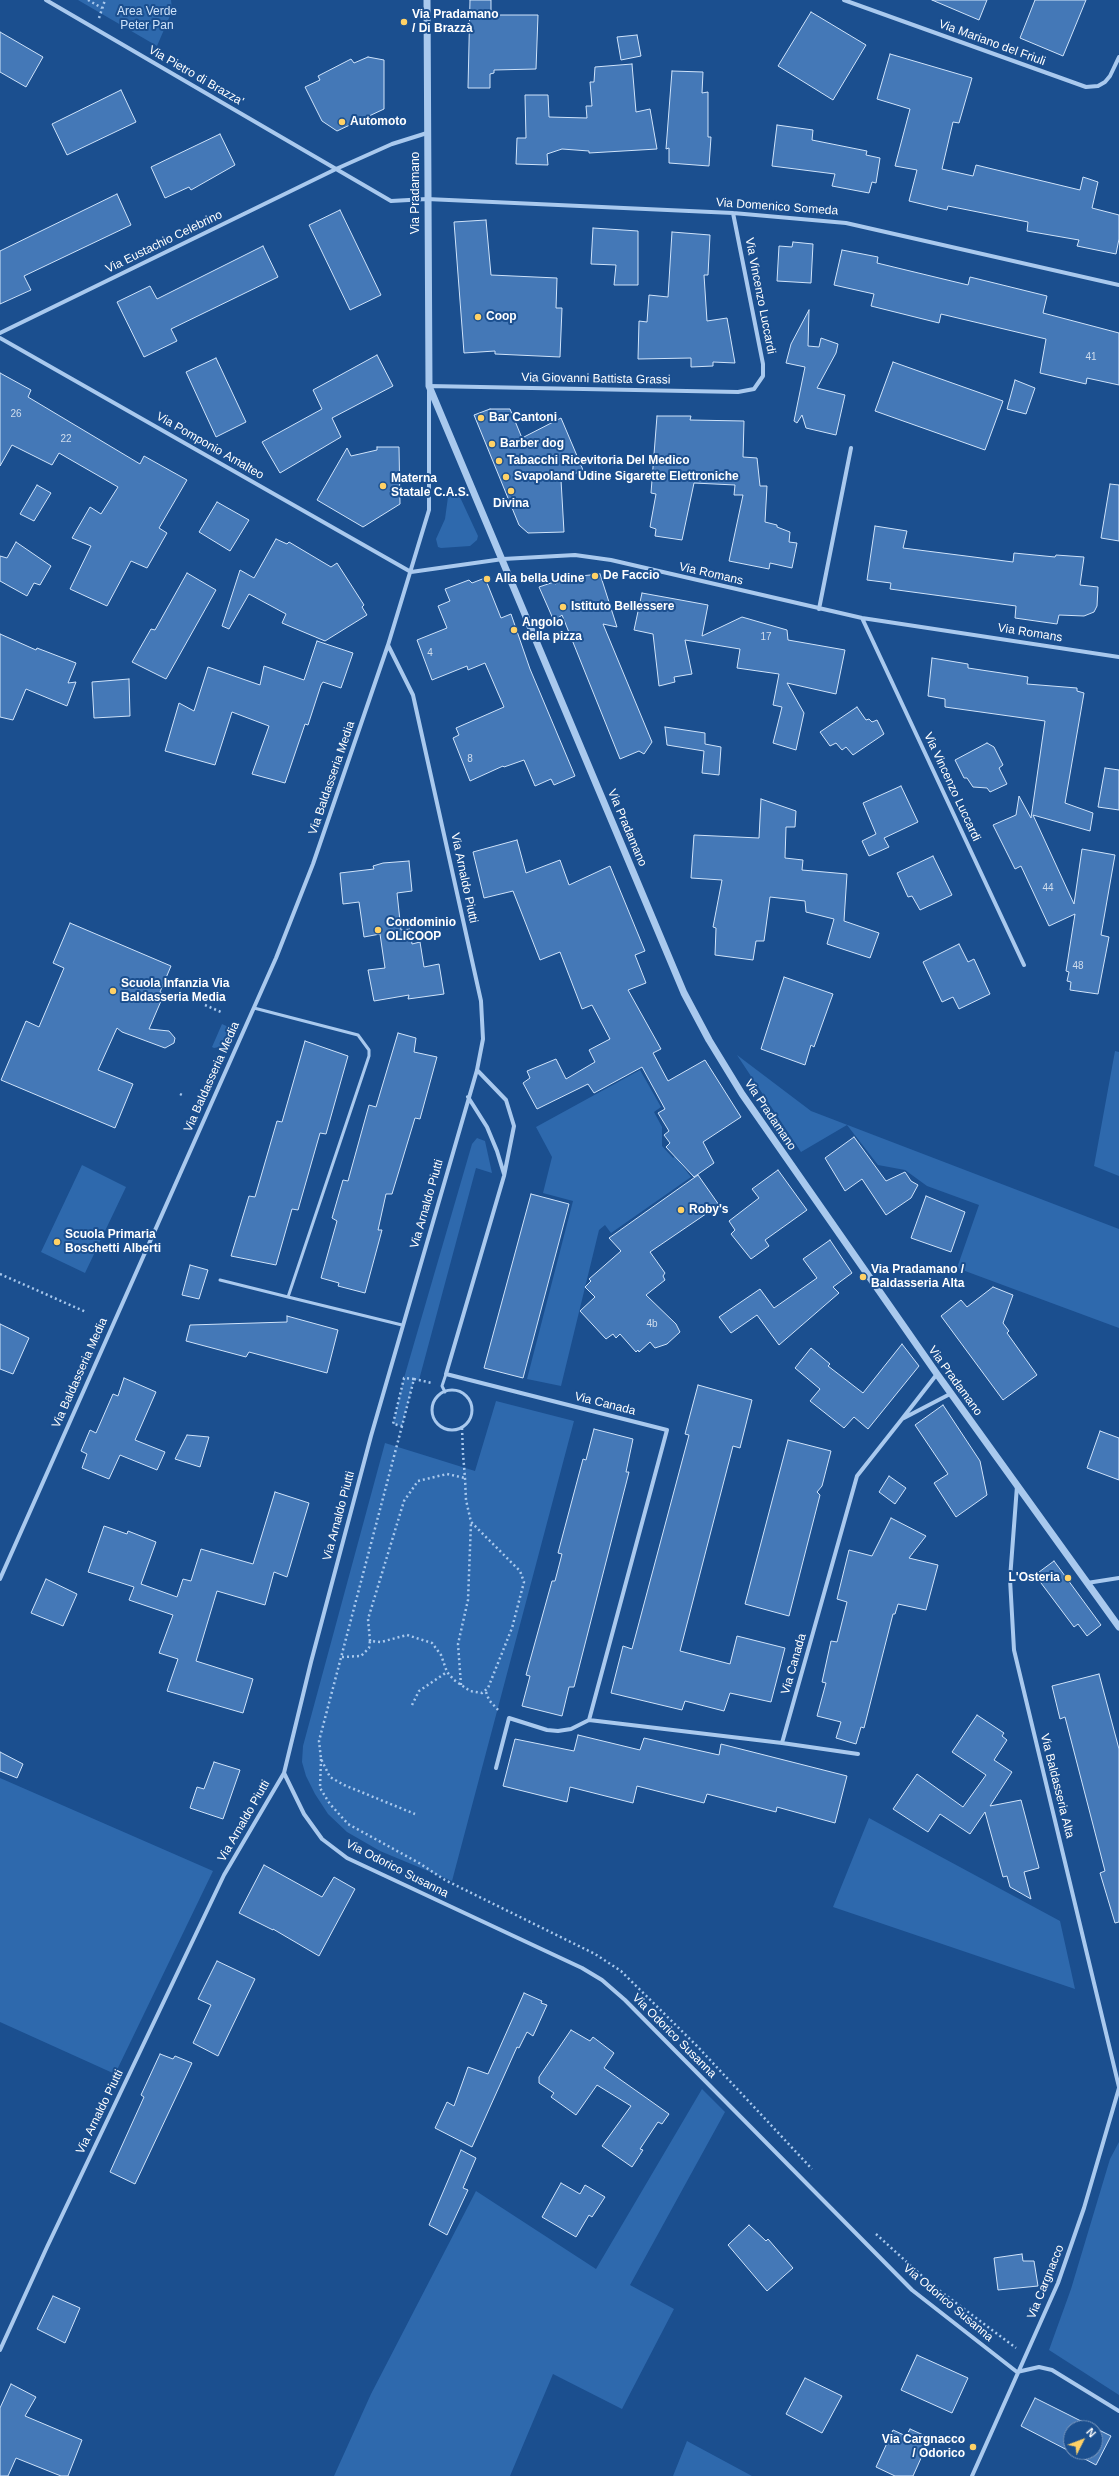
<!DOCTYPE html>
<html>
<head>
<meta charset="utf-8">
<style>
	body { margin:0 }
	#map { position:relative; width:1119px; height:2476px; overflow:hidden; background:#1b4f8f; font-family:Helvetica,sans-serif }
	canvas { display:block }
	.north { position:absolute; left:1063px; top:2420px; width:40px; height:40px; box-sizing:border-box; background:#1b4f8f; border:1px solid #7695bc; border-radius:50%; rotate:48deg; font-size:11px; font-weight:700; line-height:16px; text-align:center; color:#fff }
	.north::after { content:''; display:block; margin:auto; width:14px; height:18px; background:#ffd166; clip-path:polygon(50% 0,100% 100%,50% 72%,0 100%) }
</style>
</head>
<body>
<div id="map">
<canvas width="1119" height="2476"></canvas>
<div class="north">N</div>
</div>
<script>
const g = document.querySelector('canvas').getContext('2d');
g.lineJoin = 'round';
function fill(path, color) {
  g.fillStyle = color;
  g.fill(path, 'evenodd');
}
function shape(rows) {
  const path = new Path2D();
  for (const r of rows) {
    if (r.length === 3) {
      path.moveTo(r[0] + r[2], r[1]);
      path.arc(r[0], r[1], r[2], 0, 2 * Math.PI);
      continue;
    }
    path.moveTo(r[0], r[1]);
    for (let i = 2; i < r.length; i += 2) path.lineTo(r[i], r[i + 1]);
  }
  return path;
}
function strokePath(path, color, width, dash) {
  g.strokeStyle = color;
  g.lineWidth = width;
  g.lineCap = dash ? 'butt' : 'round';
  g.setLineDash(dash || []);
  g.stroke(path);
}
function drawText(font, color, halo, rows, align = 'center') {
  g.font = font + ' Helvetica,sans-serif';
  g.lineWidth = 4;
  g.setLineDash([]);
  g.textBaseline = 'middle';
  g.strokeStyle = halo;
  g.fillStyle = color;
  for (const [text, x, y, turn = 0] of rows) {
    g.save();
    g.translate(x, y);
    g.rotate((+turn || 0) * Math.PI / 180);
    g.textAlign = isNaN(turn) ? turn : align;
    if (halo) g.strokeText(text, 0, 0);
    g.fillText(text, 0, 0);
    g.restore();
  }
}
fill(shape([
	[78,0,171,0,172,11,157,46],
	[453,492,459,495,478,536,477,540,470,546,441,548,438,547,436,539,445,519,448,497],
	[222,1024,235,1030,225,1046,214,1048,212,1047],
	[1115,1051,1119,1052,1119,1176,1094,1166],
	[737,1055,811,1111,1119,1229,1119,1328,957,1268,979,1205,927,1186,905,1170,878,1165,847,1125,801,1152],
	[640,1070,661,1107,654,1112,662,1127,662,1146,673,1158,697,1139,702,1145,680,1163,691,1177,611,1233,605,1225,599,1230,561,1386,527,1379,573,1201,543,1193,552,1157,536,1127],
	[477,1138,485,1141,492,1173,476,1168,419,1380,414,1380,402,1426,393,1424,404,1378,472,1144],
	[82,1165,126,1187,85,1273,41,1252],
	[496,1401,574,1421,452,1881,380,1851,347,1832,328,1814,315,1794,306,1776,302,1762,303,1746,385,1443,475,1471],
	[0,1778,213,1871,115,2074,0,2022],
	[869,1818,1060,1921,1075,1989,833,1907],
	[702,2089,725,2112,630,2285,674,2309,622,2409,553,2374,510,2476,334,2476,371,2394,476,2191,596,2269],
	[1119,2142,1119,2395,1049,2350,1071,2289,1110,2159],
	[687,2441,752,2476,673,2476]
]), '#2e69ad');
const building = shape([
	[470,0,491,0,491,15,538,15,536,69,494,70,494,73,490,74,490,88,468,88,470,0],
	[932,0,987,0,979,20,932,0],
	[1035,0,1086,0,1063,56,1020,38,1035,0],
	[811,12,866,45,833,100,778,66,811,12],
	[0,32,43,57,26,87,0,72,0,32],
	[637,35,641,56,621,60,617,37,637,35],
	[890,54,972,78,959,123,953,122,942,169,973,176,976,165,1080,190,1083,177,1098,182,1092,208,1119,215,1119,239,1116,254,1077,246,1079,240,1027,231,1028,222,948,206,947,210,909,201,917,170,895,166,910,109,877,99,890,54],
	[368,57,384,60,384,109,337,131,322,121,305,87,320,80,318,76,351,59,354,63,368,57],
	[632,64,636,112,650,109,657,149,589,153,589,151,562,149,547,154,548,165,516,164,517,138,526,138,525,95,548,95,549,117,587,118,586,106,592,106,590,82,594,82,595,67,632,64],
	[672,71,703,72,702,93,708,92,708,137,711,137,709,166,669,163,669,148,666,149,672,71],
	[121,90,136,122,67,155,52,124,121,90],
	[777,125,813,130,812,140,867,151,866,155,880,158,876,183,872,182,869,193,832,186,835,174,772,166,777,125],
	[220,134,235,165,191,190,189,187,165,198,151,167,220,134],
	[117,194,131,225,24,276,31,290,0,304,0,251,117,194],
	[340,210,381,295,350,310,309,225,340,210],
	[486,220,491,275,557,278,556,308,562,308,560,357,495,354,495,351,464,353,454,222,486,220],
	[593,228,638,231,638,285,614,285,616,265,591,264,593,228],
	[672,232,710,235,708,275,704,275,707,321,727,318,735,363,713,362,713,366,691,367,691,358,638,359,639,321,647,322,649,295,668,297,672,232],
	[793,242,813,244,811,283,777,281,779,246,792,247,793,242],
	[263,246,278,277,171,329,177,341,144,357,117,302,150,286,157,299,263,246],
	[842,250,878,257,877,263,968,285,970,277,1047,296,1043,313,1119,333,1119,385,1087,378,1086,384,1040,373,1046,339,941,314,939,323,871,306,874,294,834,285,842,250],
	[809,310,808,346,819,347,821,338,838,344,836,353,817,388,845,395,836,435,806,428,802,415,797,423,794,421,805,367,786,363,791,344,809,310],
	[377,355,393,386,332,418,341,437,280,473,262,442,322,409,313,390,377,355],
	[216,358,246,422,216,437,186,372,216,358],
	[893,362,1003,401,985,450,875,411,893,362],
	[0,373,31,390,28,397,140,464,144,456,187,480,159,528,167,533,147,568,131,561,107,606,70,589,91,546,72,538,90,507,101,514,118,487,59,453,52,465,12,445,0,466,0,373],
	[1015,380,1035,388,1026,414,1007,409,1015,380],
	[490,409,510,409,522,438,561,418,583,470,561,480,564,532,528,533,519,525,474,415,490,409],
	[657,416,691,416,690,420,744,421,743,457,757,458,760,486,767,486,765,522,777,525,777,527,790,532,789,542,797,543,792,568,770,563,769,569,729,561,743,495,734,495,735,485,694,483,682,540,655,536,656,529,650,527,656,494,651,493,657,416],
	[377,447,399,447,400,504,363,527,317,500,347,448,351,456,377,450,377,447],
	[1110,484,1119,485,1119,541,1101,538,1110,484],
	[37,485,51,493,34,521,20,514,37,485],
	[217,502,249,520,230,551,199,532,217,502],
	[875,526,907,531,903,548,1013,562,1014,553,1055,557,1056,555,1084,557,1080,585,1098,587,1097,606,1094,612,1084,616,1059,615,1057,624,1015,618,1016,606,890,589,891,583,867,580,875,526],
	[276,539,287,544,289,542,331,567,337,563,364,605,362,607,367,615,325,641,282,623,286,614,249,594,229,629,222,626,240,570,254,578,276,539],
	[16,542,51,566,40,585,34,583,27,596,0,581,0,556,7,558,16,542],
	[187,573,216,590,166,679,132,662,151,629,155,630,187,573],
	[600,574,617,627,603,624,652,742,644,754,639,751,620,759,562,615,554,621,539,587,554,582,555,584,571,577,600,574],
	[485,578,501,618,511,614,530,669,575,776,554,785,551,779,535,786,524,760,504,767,503,766,470,781,453,738,459,735,456,728,504,707,485,663,468,670,467,666,432,680,417,640,447,628,438,606,450,601,445,589,469,580,472,583,485,578],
	[642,593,708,605,702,636,742,617,787,630,788,640,845,650,836,694,787,683,804,713,796,750,773,743,782,707,773,705,779,674,737,668,740,649,685,640,692,674,674,677,675,682,659,686,653,634,634,630,642,593],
	[0,634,36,650,37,648,76,663,68,683,76,682,67,706,26,689,13,720,0,717,0,634],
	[317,641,353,653,341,688,323,682,321,685,308,725,305,724,285,783,252,774,269,726,232,712,215,765,165,751,179,703,194,711,208,667,260,685,264,666,304,680,317,641],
	[932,658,968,664,968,668,1028,677,1027,684,1077,688,1077,691,1084,693,1065,803,1093,813,1090,831,1033,815,1074,904,1082,849,1115,855,1101,935,1109,937,1098,994,1070,990,1071,982,1067,981,1069,972,1066,971,1075,914,1049,926,1021,866,1015,869,993,825,1016,815,1019,796,1031,818,1045,721,945,707,945,699,928,696,932,658],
	[129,679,130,716,94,718,92,682,129,679],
	[857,707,866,720,869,719,872,722,877,720,884,734,853,755,846,747,842,750,836,743,830,746,820,732,857,707],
	[665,727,705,733,705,744,721,747,719,775,702,773,704,751,667,745,665,727],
	[987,743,994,747,1003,765,999,768,1007,784,990,792,987,788,973,787,967,778,964,778,955,760,987,743],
	[1105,768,1119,770,1119,810,1098,807,1105,768],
	[901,786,918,822,884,838,889,847,869,856,862,841,876,834,863,803,901,786],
	[761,799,796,811,795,827,786,827,785,858,803,860,802,870,847,874,844,921,879,933,870,958,827,944,834,919,806,912,805,901,770,897,764,941,756,941,753,960,715,955,716,928,713,927,722,880,691,878,694,835,759,838,761,799],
	[517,840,526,873,560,860,569,885,610,866,645,951,635,955,646,983,628,990,661,1049,653,1053,668,1081,705,1060,741,1117,703,1142,714,1163,694,1177,666,1147,670,1143,664,1135,669,1131,658,1113,665,1109,642,1067,594,1093,588,1084,537,1109,523,1083,530,1078,527,1071,556,1059,566,1079,595,1062,589,1050,610,1039,592,1005,582,1009,560,952,540,960,513,891,484,898,473,852,517,840],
	[933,856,952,895,920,910,912,896,908,897,897,873,933,856],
	[409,861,412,891,397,893,401,930,410,929,412,944,420,942,424,967,439,964,444,994,408,999,409,995,374,1001,368,970,385,968,380,934,364,937,359,902,343,904,340,873,374,869,373,866,383,863,409,861],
	[70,923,171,966,160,992,164,994,149,1029,169,1031,175,1038,174,1043,165,1048,122,1032,117,1028,98,1070,133,1084,115,1128,1,1080,26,1021,39,1027,64,968,53,963,70,923],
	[959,944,968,962,974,959,990,994,959,1009,953,997,942,1002,923,962,959,944],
	[784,977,833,994,814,1047,811,1045,805,1065,761,1049,784,977],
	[398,1033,416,1038,414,1052,437,1057,420,1119,415,1118,392,1194,386,1194,378,1230,382,1230,365,1293,338,1286,339,1283,321,1278,337,1221,332,1218,343,1180,348,1181,369,1105,376,1107,398,1033],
	[305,1041,348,1056,326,1134,320,1133,298,1210,292,1209,276,1265,231,1256,249,1196,255,1197,277,1121,282,1122,305,1041],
	[854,1137,886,1181,905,1172,911,1181,918,1185,911,1198,886,1215,862,1179,845,1191,825,1158,854,1137],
	[778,1170,807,1210,765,1240,769,1246,751,1259,731,1234,735,1230,729,1221,759,1198,752,1189,778,1170],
	[698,1175,719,1205,650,1252,665,1273,663,1276,665,1280,646,1295,676,1324,680,1332,667,1344,655,1348,650,1342,639,1352,638,1350,636,1352,620,1334,616,1338,613,1334,606,1339,580,1311,595,1297,585,1287,591,1281,589,1279,621,1251,609,1238,698,1175],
	[531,1194,569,1204,523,1378,484,1368,531,1194],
	[926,1196,965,1212,951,1252,911,1238,926,1196],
	[830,1240,852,1273,833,1287,839,1293,779,1345,757,1315,731,1333,719,1317,760,1289,774,1308,817,1278,803,1259,830,1240],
	[190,1265,208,1270,199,1299,182,1295,190,1265],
	[993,1287,1013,1295,1003,1323,1009,1331,1007,1333,1037,1375,1003,1400,941,1316,961,1300,967,1307,993,1287],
	[287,1316,338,1330,327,1373,249,1352,246,1357,186,1341,190,1325,287,1322,287,1316],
	[0,1324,29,1338,13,1374,0,1369,0,1324],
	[902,1344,919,1366,868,1429,854,1417,844,1428,810,1401,820,1389,795,1368,811,1348,830,1364,828,1366,863,1393,902,1344],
	[124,1378,156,1392,135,1440,165,1452,157,1470,120,1455,109,1479,82,1468,87,1454,81,1451,90,1430,96,1433,113,1394,118,1396,124,1378],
	[698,1385,752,1400,740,1448,733,1446,680,1651,730,1664,737,1636,785,1648,771,1702,730,1693,724,1711,685,1701,682,1710,611,1693,623,1646,632,1649,689,1435,685,1434,698,1385],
	[943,1405,980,1461,987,1495,956,1517,934,1483,948,1474,915,1425,943,1405],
	[594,1429,633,1439,626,1472,629,1472,574,1687,569,1687,562,1716,522,1706,530,1676,526,1675,552,1581,555,1581,562,1554,558,1553,583,1459,586,1460,594,1429],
	[1100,1431,1119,1438,1119,1480,1087,1468,1100,1431],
	[187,1435,209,1437,200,1467,175,1459,187,1435],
	[788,1440,831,1451,822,1486,817,1492,820,1495,789,1616,745,1604,788,1440],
	[889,1476,906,1488,895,1504,879,1492,889,1476],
	[275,1492,309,1503,287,1577,274,1572,265,1605,217,1591,196,1661,253,1679,243,1713,167,1691,178,1659,159,1653,173,1615,129,1600,134,1587,88,1572,104,1526,127,1534,128,1531,156,1542,141,1584,177,1597,183,1579,191,1581,201,1549,253,1564,275,1492],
	[891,1518,926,1536,909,1558,938,1565,926,1610,898,1604,895,1614,893,1614,864,1728,861,1727,856,1744,836,1738,841,1722,817,1716,826,1683,822,1682,831,1641,837,1642,847,1602,837,1599,849,1550,872,1556,891,1518],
	[1054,1561,1101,1625,1087,1636,1078,1624,1074,1627,1035,1575,1054,1561],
	[46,1579,77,1594,63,1626,31,1613,46,1579],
	[1099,1674,1119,1749,1119,1922,1115,1923,1100,1873,1105,1871,1065,1717,1060,1719,1052,1686,1099,1674],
	[977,1715,1004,1733,1002,1736,1007,1740,994,1760,1012,1772,990,1806,1021,1800,1039,1868,1024,1872,1031,1899,1010,1887,1007,1876,1003,1877,985,1812,970,1834,940,1814,928,1832,893,1809,917,1774,963,1807,986,1775,952,1752,977,1715],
	[578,1735,640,1750,644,1738,719,1755,721,1744,847,1776,835,1823,777,1807,776,1812,707,1794,704,1803,637,1786,633,1803,570,1787,567,1802,503,1786,515,1739,574,1751,578,1735],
	[0,1752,23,1764,17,1778,0,1771,0,1752],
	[214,1762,240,1770,223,1819,190,1808,197,1787,204,1789,214,1762],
	[264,1865,322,1897,334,1877,355,1889,319,1956,273,1929,273,1930,239,1913,264,1865],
	[217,1961,255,1979,218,2056,193,2043,211,2005,198,1999,217,1961],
	[524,1993,542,2001,541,2003,547,2005,533,2036,527,2032,519,2048,517,2047,472,2147,435,2128,447,2102,454,2106,468,2067,488,2074,524,1993],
	[571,2030,590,2041,593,2037,614,2053,604,2068,669,2114,662,2124,658,2122,640,2149,643,2150,632,2167,602,2146,631,2106,597,2085,576,2115,551,2097,554,2093,539,2083,539,2077,571,2030],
	[160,2054,173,2059,175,2056,192,2063,135,2184,110,2172,144,2097,141,2095,160,2054],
	[461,2150,476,2158,463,2188,468,2190,447,2235,429,2225,461,2150],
	[561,2183,580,2194,585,2185,605,2197,592,2217,589,2215,576,2237,542,2217,561,2183],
	[749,2225,766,2241,768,2239,793,2268,767,2291,728,2245,749,2225],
	[1022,2254,1023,2261,1034,2261,1038,2286,998,2290,994,2258,1022,2254],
	[53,2296,80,2308,65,2343,37,2329,53,2296],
	[917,2355,968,2378,952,2413,901,2390,917,2355],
	[805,2378,842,2396,822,2433,786,2414,805,2378],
	[11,2384,36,2397,25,2416,82,2440,68,2476,61,2476,16,2458,8,2476,0,2476,0,2408,11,2384],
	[1035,2398,1111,2436,1096,2465,1072,2452,1095,2452,1095,2428,1071,2428,1071,2452,1021,2426,1035,2398],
	[910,2429,930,2438,913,2476,895,2476,876,2467,893,2430,906,2436,910,2429]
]);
fill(building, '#4478b7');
strokePath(building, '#cfe3fa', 1);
strokePath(shape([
	[88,0,102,8],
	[99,18,105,0],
	[205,1005,221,1012],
	[180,1094,184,1096],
	[0,1274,86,1312],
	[414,1379,404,1378,393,1424,402,1426,414,1379,432,1383],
	[402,1426,319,1741,321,1759,330,1777,344,1785,415,1814],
	[462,1428,463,1454,465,1478,466,1500,471,1522,520,1571,524,1582,512,1628,488,1688,482,1693,470,1691,454,1680,447,1672,441,1655,432,1643,407,1635,381,1642,370,1641,368,1619,404,1501,418,1481,447,1474,465,1478],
	[342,1657,361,1656,369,1648,370,1641],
	[461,1685,458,1644,468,1600,471,1522],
	[486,1692,489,1700,499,1711],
	[412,1705,419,1691,447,1672],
	[321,1759,320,1788,330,1804,348,1824,419,1863,445,1880,595,1954,621,1971,697,2046,812,2169],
	[876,2234,932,2285,1016,2348]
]), '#a9c9ee', 2.5, [2, 3]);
strokePath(shape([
	[254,1008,358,1035,369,1050,369,1056,288,1297,402,1325],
	[220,1280,288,1297],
	[452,1410,20],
	[445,1392,442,1386,446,1374]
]), '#a9c9ee', 3);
strokePath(shape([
	[46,0,391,201,427,199,733,213,846,223,1119,285],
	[844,0,1086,87,1098,86,1105,82,1110,76,1119,57],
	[0,333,336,169,392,144,427,133],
	[0,338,411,572],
	[411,572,503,559,575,555,611,560,862,618,1119,657],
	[819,609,851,448],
	[862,618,1024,965],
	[477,1070,506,1100,514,1126,504,1176,446,1374,667,1430,589,1720,782,1743,857,1476,902,1419],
	[468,1097,487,1127,497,1151,504,1174],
	[937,1374,902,1419,950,1394],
	[1017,1486,1010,1579,1014,1650,1119,2087],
	[0,1579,276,958,313,864,388,645,429,510,429,386,738,392,754,389,763,376,763,364,733,213],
	[1087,1583,1119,1578],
	[782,1743,858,1754],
	[496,1768,509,1718,547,1730,558,1731,571,1729,589,1720],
	[284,1773,304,1814,322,1839,347,1858,582,1968,602,1980,625,2000,912,2290,1017,2372],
	[0,2350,47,2247,224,1875,284,1773,311,1662,371,1436,477,1070,483,1039,481,1001,413,695,388,645],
	[1017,2372,1039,2367,1052,2370,1119,2411],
	[972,2476,1058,2283,1084,2208,1119,2088]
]), '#a9c9ee', 4);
strokePath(shape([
	[427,0,429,386,684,993,709,1040,742,1094,937,1374,1119,1627]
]), '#a9c9ee', 7);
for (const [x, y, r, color] of [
	[404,22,4,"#ffd166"],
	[342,122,4,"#ffd166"],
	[478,317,4,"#ffd166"],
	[481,418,4,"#ffd166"],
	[492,444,4,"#ffd166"],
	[499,461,4,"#ffd166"],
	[506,477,4,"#ffd166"],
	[383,486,4,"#ffd166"],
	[511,491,4,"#ffd166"],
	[595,576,4,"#ffd166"],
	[487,579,4,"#ffd166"],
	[563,607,4,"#ffd166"],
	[514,630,4,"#ffd166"],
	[378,930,4,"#ffd166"],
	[113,991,4,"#ffd166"],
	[681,1210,4,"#ffd166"],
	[57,1242,4,"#ffd166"],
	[863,1277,4,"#ffd166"],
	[1068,1578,4,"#ffd166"],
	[973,2447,4,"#ffd166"]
]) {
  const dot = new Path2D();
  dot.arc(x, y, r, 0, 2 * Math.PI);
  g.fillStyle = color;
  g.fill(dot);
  strokePath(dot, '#1b4f8f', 1.5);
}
drawText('10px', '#d0dded', null, [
	["41",1091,357],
	["26",16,414],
	["22",66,439],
	["17",766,637],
	["4",430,653],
	["8",470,759],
	["44",1048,888],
	["48",1078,966],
	["4b",652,1324]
]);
drawText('12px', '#cfe3fa', '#1b4f8f', [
	["Area Verde",147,12],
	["Peter Pan",147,26]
]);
drawText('bold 12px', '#fff', '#1b4f8f', [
	["Via Pradamano",412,15],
	["/ Di Brazzà",412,29],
	["Automoto",350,122],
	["Coop",486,317],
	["Bar Cantoni",489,418],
	["Barber dog",500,444],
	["Tabacchi Ricevitoria Del Medico",507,461],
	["Svapoland Udine Sigarette Elettroniche",514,477],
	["Materna",391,479],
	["Statale C.A.S.",391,493],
	["Divina",511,504,"center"],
	["De Faccio",603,576],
	["Alla bella Udine",495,579],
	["Istituto Bellessere",571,607],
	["Angolo",522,623],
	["della pizza",522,637],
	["Condominio",386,923],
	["OLICOOP",386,937],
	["Scuola Infanzia Via",121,984],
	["Baldasseria Media",121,998],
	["Roby's",689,1210],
	["Scuola Primaria",65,1235],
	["Boschetti Alberti",65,1249],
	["Via Pradamano /",871,1270],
	["Baldasseria Alta",871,1284],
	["L'Osteria",1060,1578,"right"],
	["Via Cargnacco",965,2440,"right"],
	["/ Odorico",965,2454,"right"]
], 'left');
drawText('12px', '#fff', '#1b4f8f', [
	["Via Mariano del Friuli",992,43,20],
	["Via Pietro di Brazza'",196,76,30],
	["Via Pradamano",416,193,-90],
	["Via Domenico Someda",777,207,4],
	["Via Eustachio Celebrino",164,242,-26],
	["Via Vincenzo Luccardi",760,296,79],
	["Via Giovanni Battista Grassi",596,379,1],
	["Via Pomponio Amalteo",210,446,30],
	["Via Romans",711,574,13],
	["Via Romans",1030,633,9],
	["Via Baldasseria Media",332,778,-71],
	["Via Vincenzo Luccardi",952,787,65],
	["Via Pradamano",627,828,67],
	["Via Arnaldo Piutti",464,878,78],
	["Via Baldasseria Media",212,1077,-66],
	["Via Pradamano",770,1115,56],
	["Via Arnaldo Piutti",427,1204,-74],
	["Via Baldasseria Media",80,1373,-66],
	["Via Pradamano",955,1381,54],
	["Via Canada",605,1404,14],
	["Via Arnaldo Piutti",339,1516,-75],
	["Via Canada",794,1664,-74],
	["Via Baldasseria Alta",1057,1786,76],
	["Via Arnaldo Piutti",244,1821,-60],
	["Via Odorico Susanna",397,1869,27],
	["Via Odorico Susanna",674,2036,45],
	["Via Arnaldo Piutti",100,2112,-64],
	["Via Cargnacco",1046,2282,-68],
	["Via Odorico Susanna",948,2303,40]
]);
</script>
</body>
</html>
